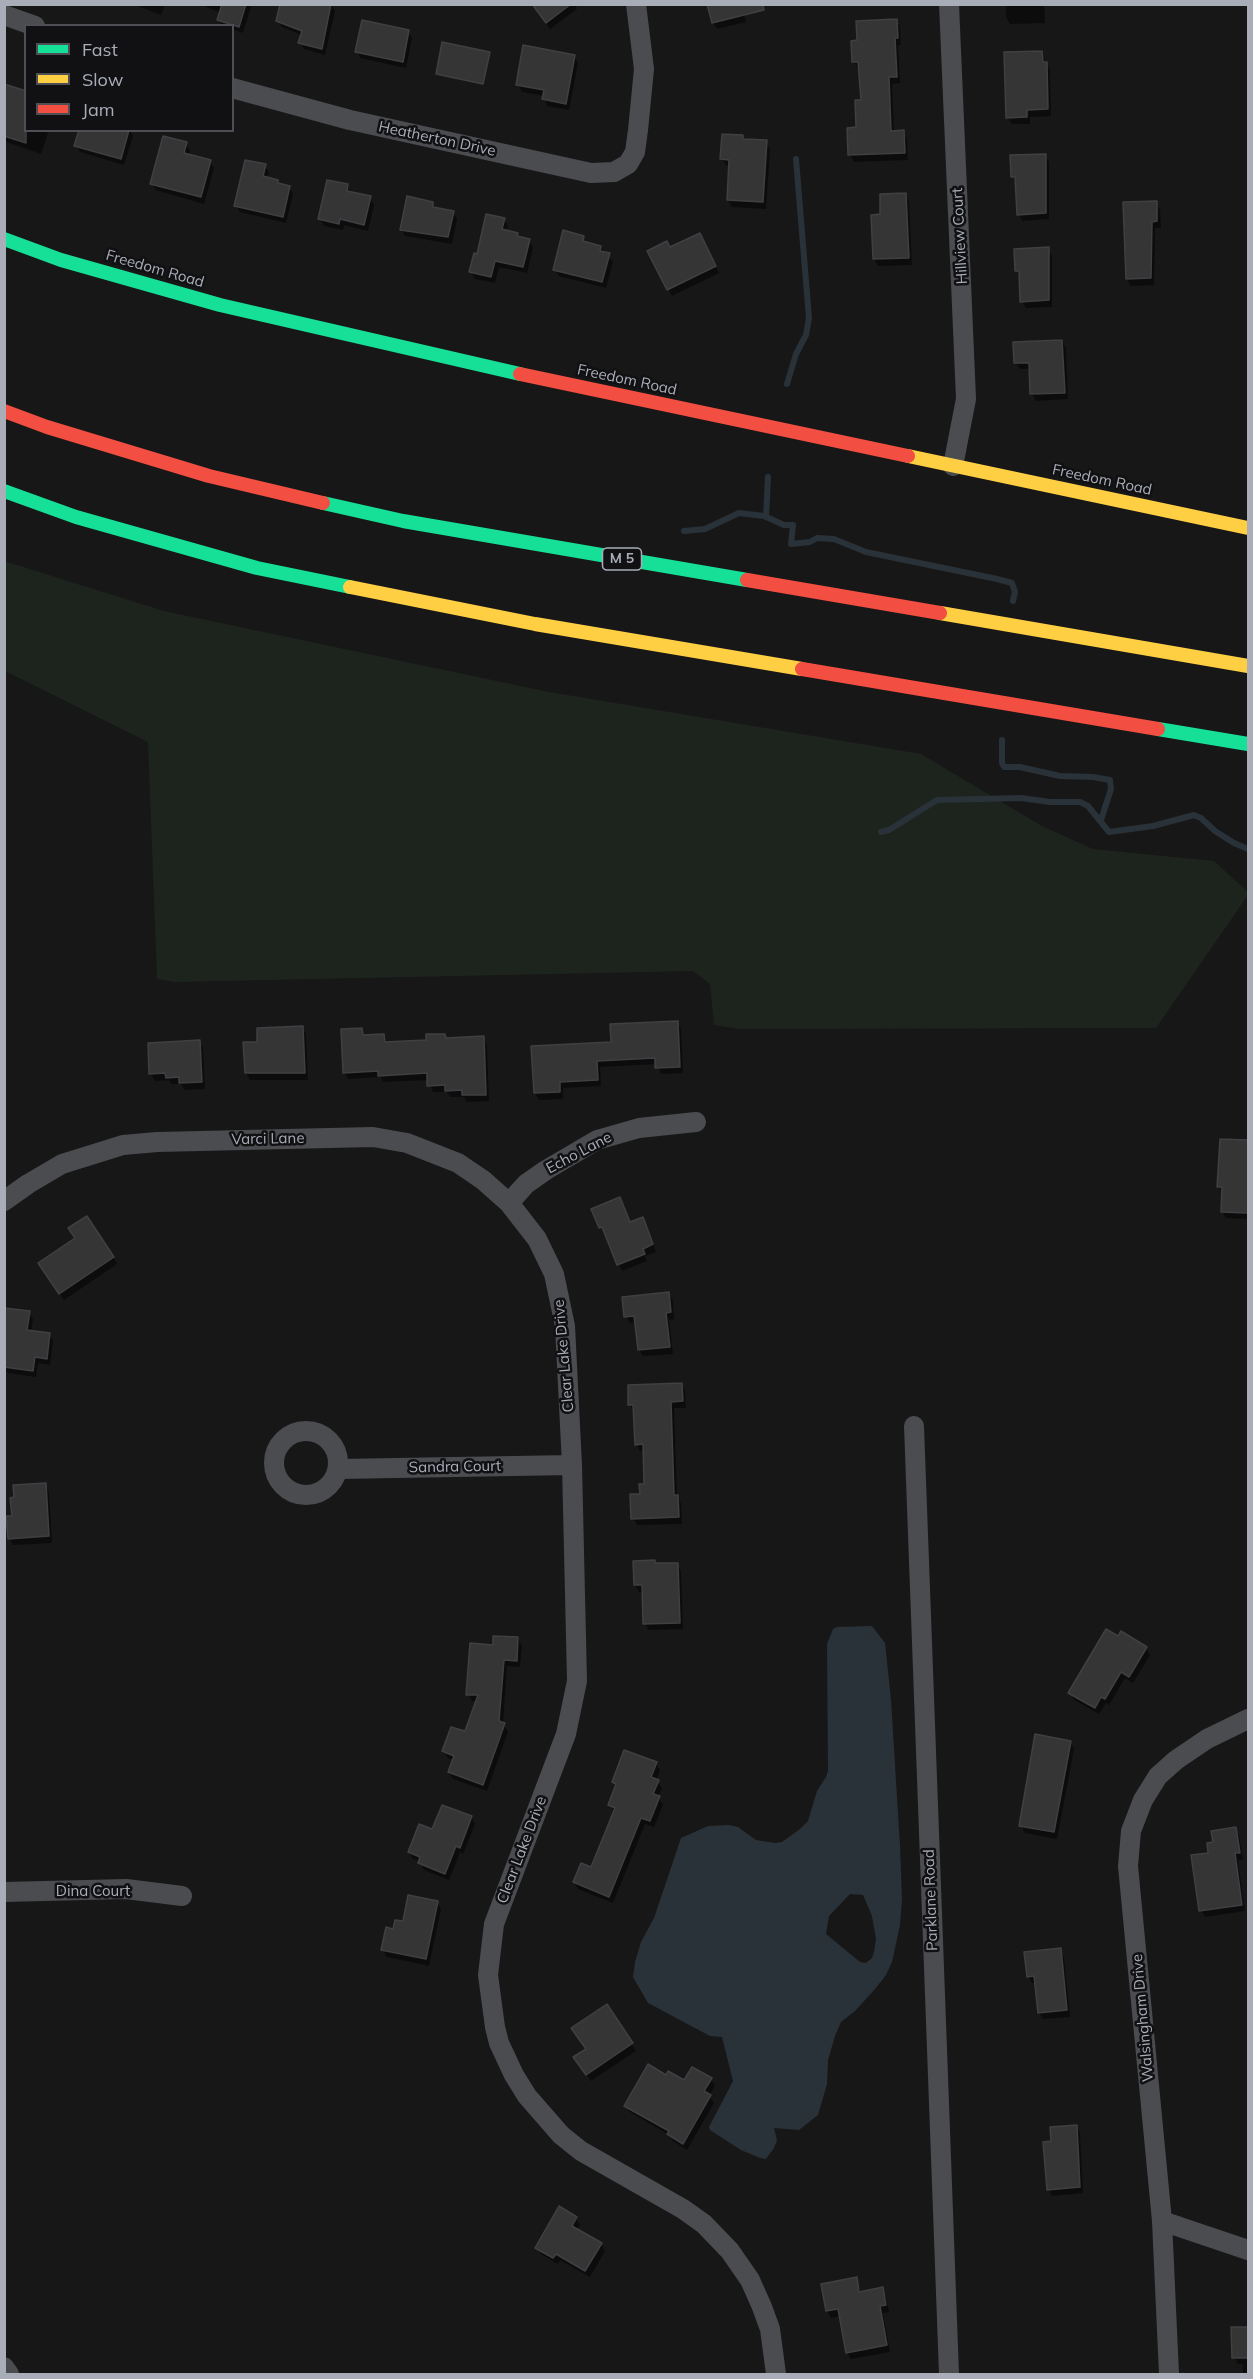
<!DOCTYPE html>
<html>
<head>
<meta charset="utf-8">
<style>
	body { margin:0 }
	#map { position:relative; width:1253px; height:2379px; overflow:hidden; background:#171717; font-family:Mulish,sans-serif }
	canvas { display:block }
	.frame { position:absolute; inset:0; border:6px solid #a8adb8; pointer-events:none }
	.legend { position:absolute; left:24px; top:24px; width:210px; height:108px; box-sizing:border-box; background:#111113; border:2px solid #4d4f55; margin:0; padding:8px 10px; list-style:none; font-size:18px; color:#a8adb8 }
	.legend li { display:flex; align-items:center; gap:12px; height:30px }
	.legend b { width:30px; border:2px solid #4d4f55 }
</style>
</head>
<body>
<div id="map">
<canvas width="1253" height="2379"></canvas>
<div class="frame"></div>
<ul class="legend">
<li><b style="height:8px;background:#16e098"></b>Fast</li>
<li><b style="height:8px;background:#ffcf43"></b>Slow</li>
<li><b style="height:8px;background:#f24e42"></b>Jam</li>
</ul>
</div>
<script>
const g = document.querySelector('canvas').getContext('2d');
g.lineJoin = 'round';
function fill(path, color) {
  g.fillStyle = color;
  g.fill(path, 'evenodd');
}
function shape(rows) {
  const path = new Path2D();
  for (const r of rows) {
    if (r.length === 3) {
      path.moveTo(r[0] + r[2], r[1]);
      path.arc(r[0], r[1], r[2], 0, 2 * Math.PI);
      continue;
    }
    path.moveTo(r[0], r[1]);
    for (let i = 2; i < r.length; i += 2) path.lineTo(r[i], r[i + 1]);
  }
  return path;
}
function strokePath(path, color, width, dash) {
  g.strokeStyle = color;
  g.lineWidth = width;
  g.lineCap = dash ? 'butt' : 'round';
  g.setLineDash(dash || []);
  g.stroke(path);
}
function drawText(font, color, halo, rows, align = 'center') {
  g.font = font + ' Mulish,sans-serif';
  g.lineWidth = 5;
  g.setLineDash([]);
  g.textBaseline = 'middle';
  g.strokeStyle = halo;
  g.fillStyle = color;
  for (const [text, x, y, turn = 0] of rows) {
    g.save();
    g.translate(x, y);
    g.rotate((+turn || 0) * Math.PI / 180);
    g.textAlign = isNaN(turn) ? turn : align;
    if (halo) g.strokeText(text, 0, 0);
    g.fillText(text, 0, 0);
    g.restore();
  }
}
fill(shape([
	[4,561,164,611,549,692,921,754,1042,826,1093,849,1214,861,1248,892,1248,895,1156,1028,740,1029,714,1025,710,984,693,971,174,982,157,979,148,742,5,671]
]), '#1d241e');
fill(shape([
	[872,1626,885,1643,891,1700,900,1846,902,1899,900,1925,892,1962,886,1975,875,1989,855,2011,841,2022,835,2036,828,2060,827,2084,818,2115,799,2130,774,2128,777,2140,774,2148,766,2159,760,2158,741,2150,710,2130,709,2127,733,2081,722,2037,710,2036,648,2003,633,1977,635,1962,641,1942,654,1918,681,1838,708,1826,729,1825,738,1827,756,1840,775,1843,782,1842,800,1829,808,1821,817,1791,826,1777,828,1771,827,1644,833,1629,837,1627],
	[850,1894,863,1895,872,1916,876,1939,874,1952,872,1958,866,1963,860,1962,826,1934,829,1916]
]), '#2a3239');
fill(shape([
	[138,4,165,4,161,15,140,7],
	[199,4,252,4,243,33,232,29,232,26,222,26,219,19,221,13],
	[331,4,335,11,325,55,304,49,300,42,302,35,282,27,278,20],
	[532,4,575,4,577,9,550,29],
	[1006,4,1044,4,1045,23,1010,24,1006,17],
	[743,9,746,22,717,29,713,23],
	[896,20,900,27,901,45,898,45,900,83,892,84,894,132,903,132,907,139,908,160,854,162,850,155,862,102,860,68,858,69,854,62,859,42],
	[408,31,412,38,406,68,360,58,357,51],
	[1041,53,1050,70,1051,116,1030,117,1030,124,1012,124,1008,118],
	[574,56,578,63,569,110,547,106,544,96,522,92,518,85],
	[4,88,26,130,49,130,41,154,4,141],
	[80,130,130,130,133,136,124,165,80,152,76,145],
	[742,137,745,141,766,142,770,149,766,209,732,207,728,200,731,166,726,165,722,159],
	[186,144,190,151,189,156,210,162,214,168,204,204,156,190,152,184],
	[1045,155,1049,162,1049,219,1022,221,1019,214,1017,185,1013,177],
	[265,166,269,173,267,179,289,187,293,194,286,223,240,212,236,205],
	[347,186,351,193,370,198,374,205,368,231,344,225,343,230,324,226,320,219],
	[906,195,909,202,912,265,878,266,874,259,872,216,882,216],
	[432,203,435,209,453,212,457,219,452,244,405,236,401,229],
	[1156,203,1160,210,1161,228,1155,228,1154,285,1131,286,1127,279],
	[504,219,508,226,506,232,529,240,533,247,527,273,499,267,495,283,475,279,471,272,478,256],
	[583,237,587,244,600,247,613,262,606,288,559,276,555,269],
	[703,242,719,273,672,296,649,251],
	[1048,249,1052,256,1052,307,1026,308,1022,301,1021,278,1016,270],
	[1062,341,1066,348,1068,399,1036,401,1032,394,1031,369,1020,369,1016,363],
	[677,1022,681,1029,683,1073,661,1074,657,1064,600,1067,601,1086,563,1088,563,1099,539,1100,535,1093,613,1043],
	[302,1027,306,1034,308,1080,250,1080,246,1073,259,1043],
	[361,1030,365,1037,383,1036,388,1043,427,1042,445,1035,447,1039,483,1038,487,1045,489,1101,467,1102,464,1097,450,1097,447,1092,433,1092,429,1080,383,1082,381,1077,348,1079,344,1072],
	[199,1042,203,1048,205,1089,185,1090,181,1084,171,1084,169,1080,155,1081,151,1074],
	[1221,1140,1248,1142,1248,1219,1226,1218,1222,1211,1223,1194,1219,1187],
	[593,1209,631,1224,646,1226,656,1252,645,1256,647,1261,622,1271],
	[76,1238,113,1257,117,1264,64,1300,44,1270],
	[669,1294,673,1301,674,1319,669,1320,673,1354,643,1356,639,1350,636,1323,630,1323,626,1316],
	[29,1313,33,1319,31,1332,49,1334,53,1341,50,1365,38,1363,36,1377,8,1373,4,1367,4,1319],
	[681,1384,685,1391,686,1408,674,1408,677,1496,681,1503,682,1524,637,1525,633,1518,646,1485,644,1451,640,1451,636,1444,634,1412,630,1405],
	[45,1485,49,1492,52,1543,13,1545,9,1538,13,1517],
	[677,1564,681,1571,683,1629,648,1630,645,1623,643,1592,639,1592,635,1585,656,1565],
	[1118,1638,1146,1648,1150,1655,1133,1683,1125,1678,1109,1705,1106,1703,1099,1714,1074,1700,1070,1693],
	[518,1639,522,1646,520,1667,507,1666,503,1724,508,1732,487,1791,453,1779,449,1772,454,1760,448,1758,444,1751,465,1733,477,1701,472,1701,468,1694,494,1646],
	[1070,1742,1074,1749,1057,1839,1025,1833,1021,1826],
	[656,1764,660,1770,656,1781,662,1788,658,1797,663,1805,654,1827,645,1824,613,1903,578,1889,574,1882,592,1869,614,1812,610,1805,616,1787,613,1782],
	[471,1817,475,1824,463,1854,460,1852,449,1880,424,1870,420,1861,413,1859,409,1852,433,1831],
	[1235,1829,1239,1835,1243,1860,1238,1860,1245,1911,1205,1917,1201,1910,1210,1854,1215,1843],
	[437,1902,441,1909,429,1966,387,1957,383,1950,394,1930],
	[1060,1950,1064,1957,1070,2017,1043,2019,1039,2013,1036,1983,1032,1983,1028,1977],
	[606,2006,636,2051,591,2081,579,2064],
	[667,2077,685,2082,711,2079,715,2086,709,2096,714,2103,687,2150,673,2141,669,2135,630,2112,626,2106],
	[1076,2126,1080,2133,1083,2193,1052,2196,1049,2189,1053,2142],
	[576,2218,580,2225,577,2230,601,2244,605,2251,590,2277,560,2260,558,2264,541,2254,537,2248],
	[856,2279,861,2293,882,2289,886,2296,889,2312,883,2313,890,2352,851,2359,847,2352,840,2316,831,2318,827,2311],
	[1248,2328,1248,2374,1243,2374,1243,2364,1238,2364,1234,2357,1233,2329]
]), '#0007');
strokePath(shape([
	[787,384,796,354,806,335,809,318,796,159],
	[766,517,768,477],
	[684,531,705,529,739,513,764,516,784,525,793,525,791,544,810,542,817,538,834,539,866,552,997,579,1012,583,1015,592,1013,601],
	[1002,740,1002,763,1004,767,1020,767,1060,776,1093,777,1110,780,1111,789,1101,820],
	[881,832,889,830,937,800,1021,798,1050,802,1080,802,1088,806,1109,832,1153,826,1194,815,1201,818,1215,831,1234,843,1248,849]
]), '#2a3239', 6);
const building = shape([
	[222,4,246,4,239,27,217,20,222,4],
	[280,4,331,4,322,49,298,43,302,31,276,21,280,4],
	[532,4,571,4,546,23,532,4],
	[707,4,763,4,764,10,712,23,707,4],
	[897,19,898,38,895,38,897,77,889,77,891,131,904,130,905,153,848,155,847,128,856,127,855,100,861,100,858,62,852,62,851,41,857,40,856,21,897,19],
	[362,20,409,30,403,62,355,52,362,20],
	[442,42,490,52,483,84,436,74,442,42],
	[523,45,575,55,566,104,542,99,544,90,516,85,523,45],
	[1042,51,1043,62,1047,62,1048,109,1027,110,1027,117,1006,118,1004,52,1042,51],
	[4,84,26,91,26,143,4,136,4,84],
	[79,130,129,130,121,159,74,146,79,130],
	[722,134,743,135,743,139,767,140,763,202,727,200,729,160,720,159,722,134],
	[163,136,187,142,184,153,211,160,201,197,150,184,163,136],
	[1046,154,1046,213,1017,215,1015,177,1011,177,1010,155,1046,154],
	[245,160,266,164,263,176,278,180,278,183,290,186,283,217,234,206,245,160],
	[327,180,348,184,347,191,371,196,364,225,340,219,339,224,318,219,327,180],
	[906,193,909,258,873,259,871,215,880,214,880,194,906,193],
	[407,196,433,202,433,207,454,211,448,237,400,230,407,196],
	[1157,201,1157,221,1152,222,1151,278,1126,279,1123,202,1157,201],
	[486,214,505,218,502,229,518,233,517,236,530,239,523,267,495,261,491,277,469,272,474,253,477,254,486,214],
	[563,230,584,236,583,241,601,246,600,251,610,253,602,282,553,270,563,230],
	[700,233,716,266,667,290,647,251,667,241,670,247,700,233],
	[1049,247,1049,300,1020,302,1019,271,1015,271,1014,249,1049,247],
	[1062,340,1065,393,1030,394,1029,363,1014,363,1013,342,1062,340],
	[678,1021,680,1067,655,1068,655,1058,597,1061,598,1080,560,1082,560,1092,534,1093,531,1046,611,1042,610,1024,678,1021],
	[303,1026,305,1073,245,1073,243,1042,257,1042,257,1028,303,1026],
	[362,1028,363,1035,384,1034,385,1042,426,1040,426,1034,445,1034,446,1038,484,1036,486,1095,462,1095,462,1090,445,1091,445,1085,427,1086,427,1073,378,1076,378,1071,343,1073,341,1029,362,1028],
	[200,1040,202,1082,179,1083,179,1077,166,1078,165,1073,149,1074,148,1043,200,1040],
	[1220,1139,1248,1140,1248,1213,1221,1212,1222,1187,1217,1187,1220,1139],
	[620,1197,630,1222,643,1217,653,1244,643,1249,645,1254,617,1265,602,1227,599,1228,591,1209,620,1197],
	[87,1216,114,1257,59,1294,38,1263,75,1238,68,1228,87,1216],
	[669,1292,671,1312,666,1313,670,1347,638,1350,634,1316,624,1317,622,1297,669,1292],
	[4,1308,30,1311,27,1330,50,1333,47,1359,35,1357,33,1371,4,1367,4,1308],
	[682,1383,683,1401,671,1402,674,1495,678,1495,679,1517,631,1519,630,1494,640,1494,639,1484,644,1484,643,1444,635,1445,633,1405,628,1405,628,1385,682,1383],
	[46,1483,49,1536,8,1539,6,1516,12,1516,10,1498,14,1497,13,1485,46,1483],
	[655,1560,655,1563,678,1563,680,1623,643,1624,642,1585,634,1585,633,1561,655,1560],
	[1106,1629,1118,1636,1121,1631,1147,1647,1129,1677,1121,1672,1105,1699,1101,1697,1095,1708,1068,1693,1106,1629],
	[493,1636,518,1637,517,1661,504,1660,499,1721,505,1723,483,1785,448,1772,454,1756,442,1751,451,1727,465,1731,478,1695,466,1695,470,1643,493,1645,493,1636],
	[1035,1734,1071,1741,1054,1832,1019,1826,1035,1734],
	[624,1750,657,1762,651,1777,659,1780,653,1794,660,1796,650,1821,641,1818,609,1897,573,1882,581,1863,591,1867,615,1808,608,1805,616,1784,612,1782,624,1750],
	[442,1805,472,1816,460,1848,456,1846,445,1874,418,1863,420,1857,408,1852,419,1824,432,1829,442,1805],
	[1236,1827,1240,1853,1235,1853,1242,1905,1199,1911,1191,1855,1208,1853,1207,1843,1213,1842,1211,1831,1236,1827],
	[408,1895,438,1901,426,1959,381,1950,386,1927,393,1929,395,1920,403,1921,408,1895],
	[1061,1948,1067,2010,1038,2013,1034,1976,1027,1977,1024,1952,1061,1948],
	[607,2004,633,2043,586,2075,573,2057,586,2049,571,2028,607,2004],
	[648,2064,666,2075,668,2071,684,2080,692,2067,712,2078,704,2091,711,2095,683,2144,667,2134,669,2131,624,2106,648,2064],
	[1077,2125,1080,2187,1047,2190,1043,2142,1051,2141,1050,2127,1077,2125],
	[559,2206,577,2217,572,2226,602,2243,585,2271,556,2254,553,2258,535,2248,559,2206],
	[857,2277,859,2292,883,2287,886,2305,880,2306,887,2345,846,2353,838,2309,826,2311,821,2284,857,2277],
	[1231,2327,1248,2327,1248,2358,1232,2358,1231,2327]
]);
fill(building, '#353536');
strokePath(building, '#3f4043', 1.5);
strokePath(shape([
	[949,4,966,399,953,466],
	[4,15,35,26],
	[232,88,350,120,591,173,614,172,628,164,635,152,638,130,644,69,636,4],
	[4,1201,28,1184,62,1164,123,1145,157,1142,373,1137,407,1143,458,1163,483,1180,509,1203,537,1239,554,1274,565,1326,572,1465,577,1681,566,1734,494,1924,488,1975,495,2027,499,2043,514,2075,527,2096,561,2135,581,2151,683,2209,704,2224,730,2251,750,2280,762,2307,770,2329,776,2374],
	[509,1203,526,1184,546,1170,597,1140,639,1128,696,1122],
	[914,1426,949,2374],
	[306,1463,32],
	[338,1469,572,1465],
	[4,1892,126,1889,182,1896],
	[1162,2221,1248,2250],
	[4,2367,9,2374],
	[1169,2374,1162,2221,1128,1866,1131,1831,1143,1800,1158,1776,1176,1760,1207,1739,1248,1719]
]), '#4b4c50', 20);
strokePath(shape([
	[4,239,61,260,220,305,520,374],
	[4,491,76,517,257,568,350,587],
	[323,503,403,521,747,580],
	[1158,729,1248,744]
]), '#16e098', 14);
strokePath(shape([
	[908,456,1248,528],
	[350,587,535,624,802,669],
	[940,613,1248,666]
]), '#ffcf43', 14);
strokePath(shape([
	[520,374,908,456],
	[4,411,47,427,209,476,323,503],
	[747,580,940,613],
	[802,669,1158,729]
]), '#f24e42', 14);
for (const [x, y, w] of [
	[622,559,39]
]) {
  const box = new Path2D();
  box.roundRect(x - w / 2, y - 11, w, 22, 4.5);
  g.fillStyle = '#111113';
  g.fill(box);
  strokePath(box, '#a8adb8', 1.5);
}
drawText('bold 14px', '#a8adb8', null, [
	["M 5",622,559]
]);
drawText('15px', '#a8adb8', '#111113', [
	["Heatherton Drive",437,139,12],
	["Hillview Court",960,236,-93],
	["Freedom Road",155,269,16],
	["Freedom Road",627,380,12],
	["Freedom Road",1102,480,12],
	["Varci Lane",268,1139,-1],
	["Echo Lane",579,1153,-28],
	["Clear Lake Drive",564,1356,-95],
	["Sandra Court",455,1467,-1],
	["Clear Lake Drive",522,1850,-69],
	["Dina Court",93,1891],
	["Parklane Road",931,1900,-92],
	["Walsingham Drive",1143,2018,-95]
]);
</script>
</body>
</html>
